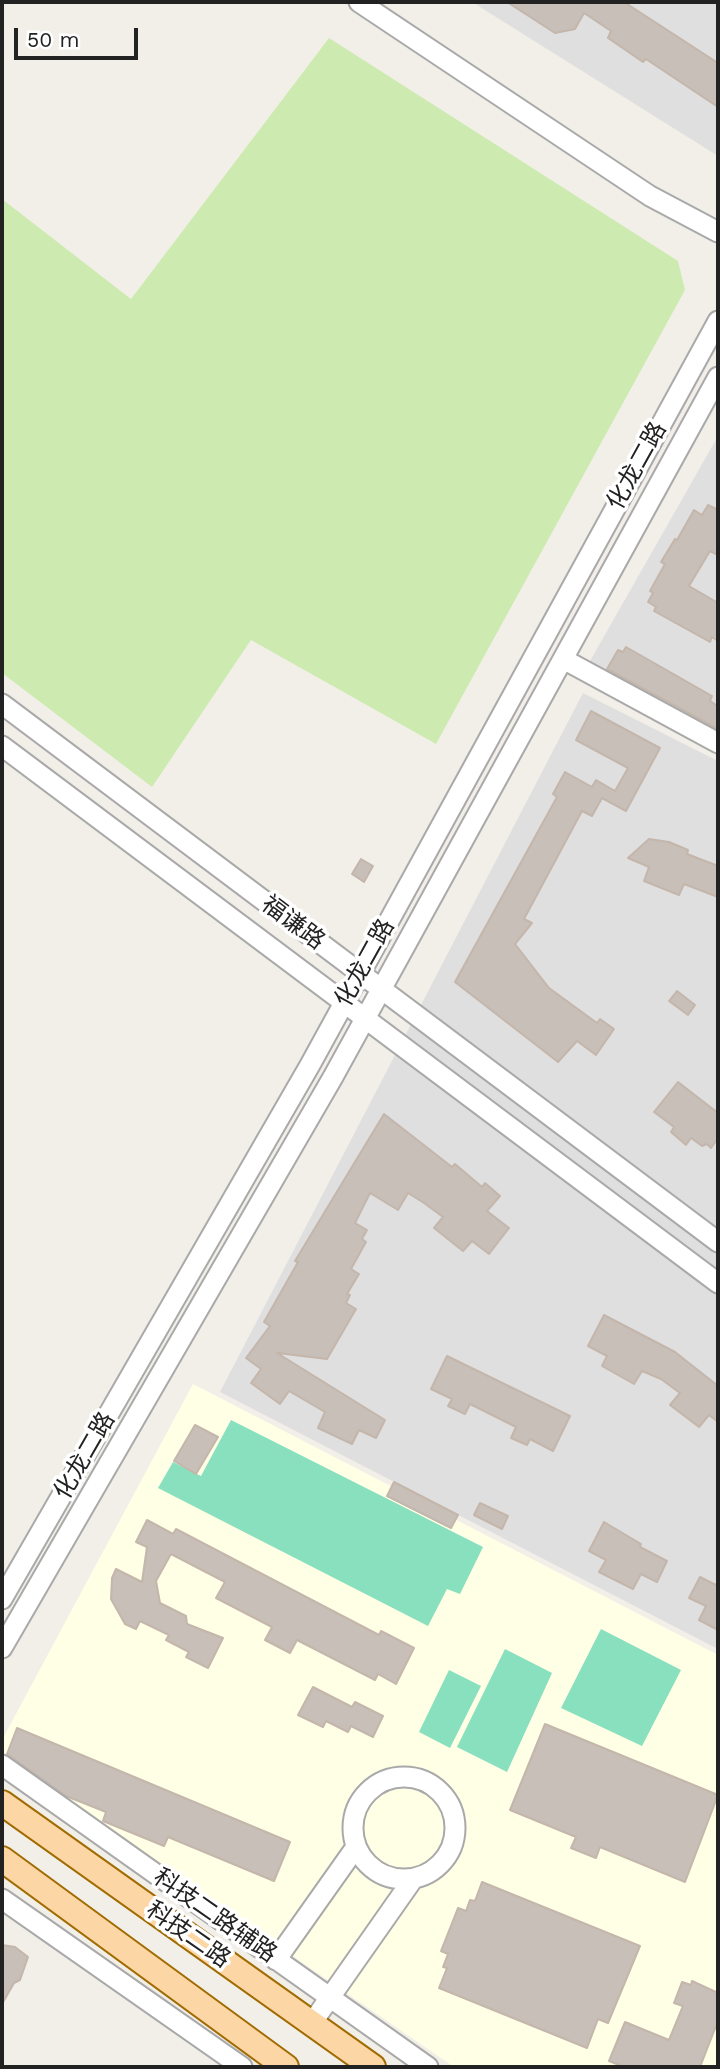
<!DOCTYPE html>
<html>
<head>
<meta charset="utf-8">
<style>
	body { margin:0 }
	#map { position:relative; width:720px; height:2069px; overflow:hidden; background:#f2efe9; font-family:"Work Sans",sans-serif }
	canvas { display:block }
	.frame { position:absolute; inset:0; border:4px solid #222; pointer-events:none }
	.scale { position:absolute; left:14px; top:28px; width:124px; height:32px; box-sizing:border-box; border:4px solid #222; border-top:0; padding-left:9px; font-size:21px; line-height:24px; white-space:nowrap; color:#222; -webkit-text-stroke:5px #fff; paint-order:stroke }
</style>
</head>
<body>
<div id="map">
<canvas width="720" height="2069"></canvas>
<div class="frame"></div>
<div class="scale">50 m</div>
</div>
<script>
const g = document.querySelector('canvas').getContext('2d');
g.lineJoin = 'round';
function fill(path, color) {
  g.fillStyle = color;
  g.fill(path, 'evenodd');
}
function shape(rows) {
  const path = new Path2D();
  for (const r of rows) {
    if (r.length === 3) {
      path.moveTo(r[0] + r[2], r[1]);
      path.arc(r[0], r[1], r[2], 0, 2 * Math.PI);
      continue;
    }
    path.moveTo(r[0], r[1]);
    for (let i = 2; i < r.length; i += 2) path.lineTo(r[i], r[i + 1]);
  }
  return path;
}
function strokePath(path, color, width, dash) {
  g.strokeStyle = color;
  g.lineWidth = width;
  g.lineCap = dash ? 'butt' : 'round';
  g.setLineDash(dash || []);
  g.stroke(path);
}
function drawText(font, color, halo, rows, align = 'center') {
  g.font = font + ' "Work Sans","Noto Sans SC",sans-serif';
  g.lineWidth = 7;
  g.setLineDash([]);
  g.textBaseline = 'middle';
  g.strokeStyle = halo;
  g.fillStyle = color;
  for (const [text, x, y, turn = 0] of rows) {
    g.save();
    g.translate(x, y);
    g.rotate((+turn || 0) * Math.PI / 180);
    g.textAlign = isNaN(turn) ? turn : align;
    if (halo) g.strokeText(text, 0, 0);
    g.fillText(text, 0, 0);
    g.restore();
  }
}
fill(shape([
	[472,2,718,2,718,156],
	[718,436,718,748,582,675],
	[583,693,718,761,718,1649,220,1392]
]), '#e0dfdf');
fill(shape([
	[193,1384,718,1655,718,2067,454,2067,2,1756,2,1740]
]), '#ffffe5');
fill(shape([
	[329,38,678,261,685,290,436,744,251,640,152,787,2,673,2,199,131,299]
]), '#cdebb0');
fill(shape([
	[231,1420,483,1547,460,1594,447,1589,428,1626,158,1488,173,1462,201,1476],
	[601,1629,681,1670,642,1746,561,1708],
	[505,1649,552,1673,507,1772,457,1747],
	[449,1670,481,1686,450,1748,419,1732]
]), '#88e0be');
const building = shape([
	[507,2,624,2,718,63,718,107,646,59,643,62,608,38,611,31,584,13,575,29,555,33,507,2],
	[708,505,718,510,718,555,710,551,689,586,718,603,718,641,712,637,710,642,654,611,656,607,648,602,653,593,650,591,665,564,661,562,675,539,677,540,694,510,702,515,708,505],
	[626,647,712,696,710,701,718,706,718,729,607,669,618,650,623,652,626,647],
	[591,711,660,748,626,811,602,798,592,816,582,811,524,919,532,923,515,944,549,988,597,1023,600,1019,614,1029,596,1055,577,1041,558,1062,455,982,557,797,553,794,565,772,592,787,596,780,615,791,628,768,576,740,591,711],
	[649,839,669,842,688,850,687,854,718,866,718,897,684,884,679,895,644,881,649,867,628,858,649,839],
	[361,859,373,866,364,882,352,874,361,859],
	[677,991,695,1005,688,1015,669,1001,677,991],
	[678,1082,718,1113,718,1138,711,1148,707,1144,702,1146,691,1138,686,1145,671,1132,674,1127,654,1112,678,1082],
	[384,1114,452,1167,455,1164,482,1187,485,1183,500,1196,487,1211,509,1228,489,1254,472,1241,463,1251,434,1228,443,1217,424,1203,408,1193,398,1210,370,1193,355,1223,367,1230,362,1239,366,1242,351,1269,359,1274,347,1294,350,1295,346,1303,356,1309,327,1359,277,1353,385,1420,376,1438,359,1430,352,1444,318,1428,325,1412,289,1391,280,1404,251,1383,261,1369,246,1358,270,1326,264,1322,298,1262,295,1261,384,1114],
	[604,1315,675,1352,718,1386,718,1422,709,1415,699,1427,670,1405,680,1393,661,1379,642,1371,634,1384,602,1366,607,1356,588,1346,604,1315],
	[447,1356,570,1416,553,1451,530,1439,527,1445,511,1438,516,1427,470,1404,465,1414,448,1406,452,1399,431,1389,447,1356],
	[195,1425,218,1437,196,1474,174,1461,195,1425],
	[394,1482,458,1515,451,1528,387,1496,394,1482],
	[480,1503,508,1516,502,1529,474,1515,480,1503],
	[147,1520,173,1534,176,1529,379,1635,381,1631,414,1648,396,1684,378,1674,375,1680,297,1640,290,1653,265,1640,272,1627,216,1598,225,1582,171,1554,156,1581,160,1603,186,1616,187,1624,223,1638,208,1668,186,1657,189,1652,166,1640,169,1635,140,1621,136,1629,125,1624,111,1599,112,1578,116,1569,142,1582,147,1547,136,1542,147,1520],
	[604,1522,641,1544,640,1547,667,1561,657,1582,641,1574,633,1589,599,1572,606,1560,589,1551,604,1522],
	[700,1577,716,1585,718,1581,718,1630,699,1620,706,1606,689,1598,700,1577],
	[313,1687,352,1707,355,1702,383,1716,373,1737,351,1726,348,1732,326,1721,323,1727,298,1715,313,1687],
	[545,1724,718,1795,685,1882,600,1847,596,1858,571,1848,576,1837,510,1810,545,1724],
	[17,1728,290,1842,274,1881,168,1837,164,1846,103,1821,106,1812,66,1796,7,1754,17,1728],
	[482,1882,640,1946,608,2023,598,2019,587,2048,439,1988,447,1968,443,1967,448,1954,441,1951,458,1908,466,1911,470,1900,475,1901,482,1882],
	[2,1945,15,1947,28,1957,20,1980,14,1983,2,2004,2,1945],
	[692,1981,718,1993,718,2021,700,2067,624,2067,609,2061,625,2022,669,2040,683,2006,674,2003,682,1982,691,1985,692,1981]
]);
fill(building, '#c7bfb8');
strokePath(building, '#c4b6ab', 2);
const minor = shape([
	[359,2,650,196,718,232],
	[563,659,718,743],
	[2,704,718,1242],
	[2,746,718,1283],
	[2,1599,310,1065,718,321],
	[2,1648,333,1077,718,377],
	[2,1765,428,2067],
	[404,1828,51],
	[2,1899,242,2067],
	[276,1960,356,1847],
	[312,2023,413,1879]
]);
const major = shape([
	[2,1803,373,2067],
	[2,1859,286,2067]
]);
strokePath(minor, '#a9a9a9', 23);
strokePath(major, '#a06b00', 28);
strokePath(minor, '#fff', 19);
strokePath(major, '#fcd6a4', 24);
drawText('24px', '#222', '#fff', [
	["化龙二路",637,466,-61],
	["福谦路",293,923,37],
	["化龙二路",365,963,-61],
	["化龙二路",85,1456,-60],
	["科技二路辅路",215,1916,35],
	["科技二路",188,1935,35]
]);
</script>
</body>
</html>
